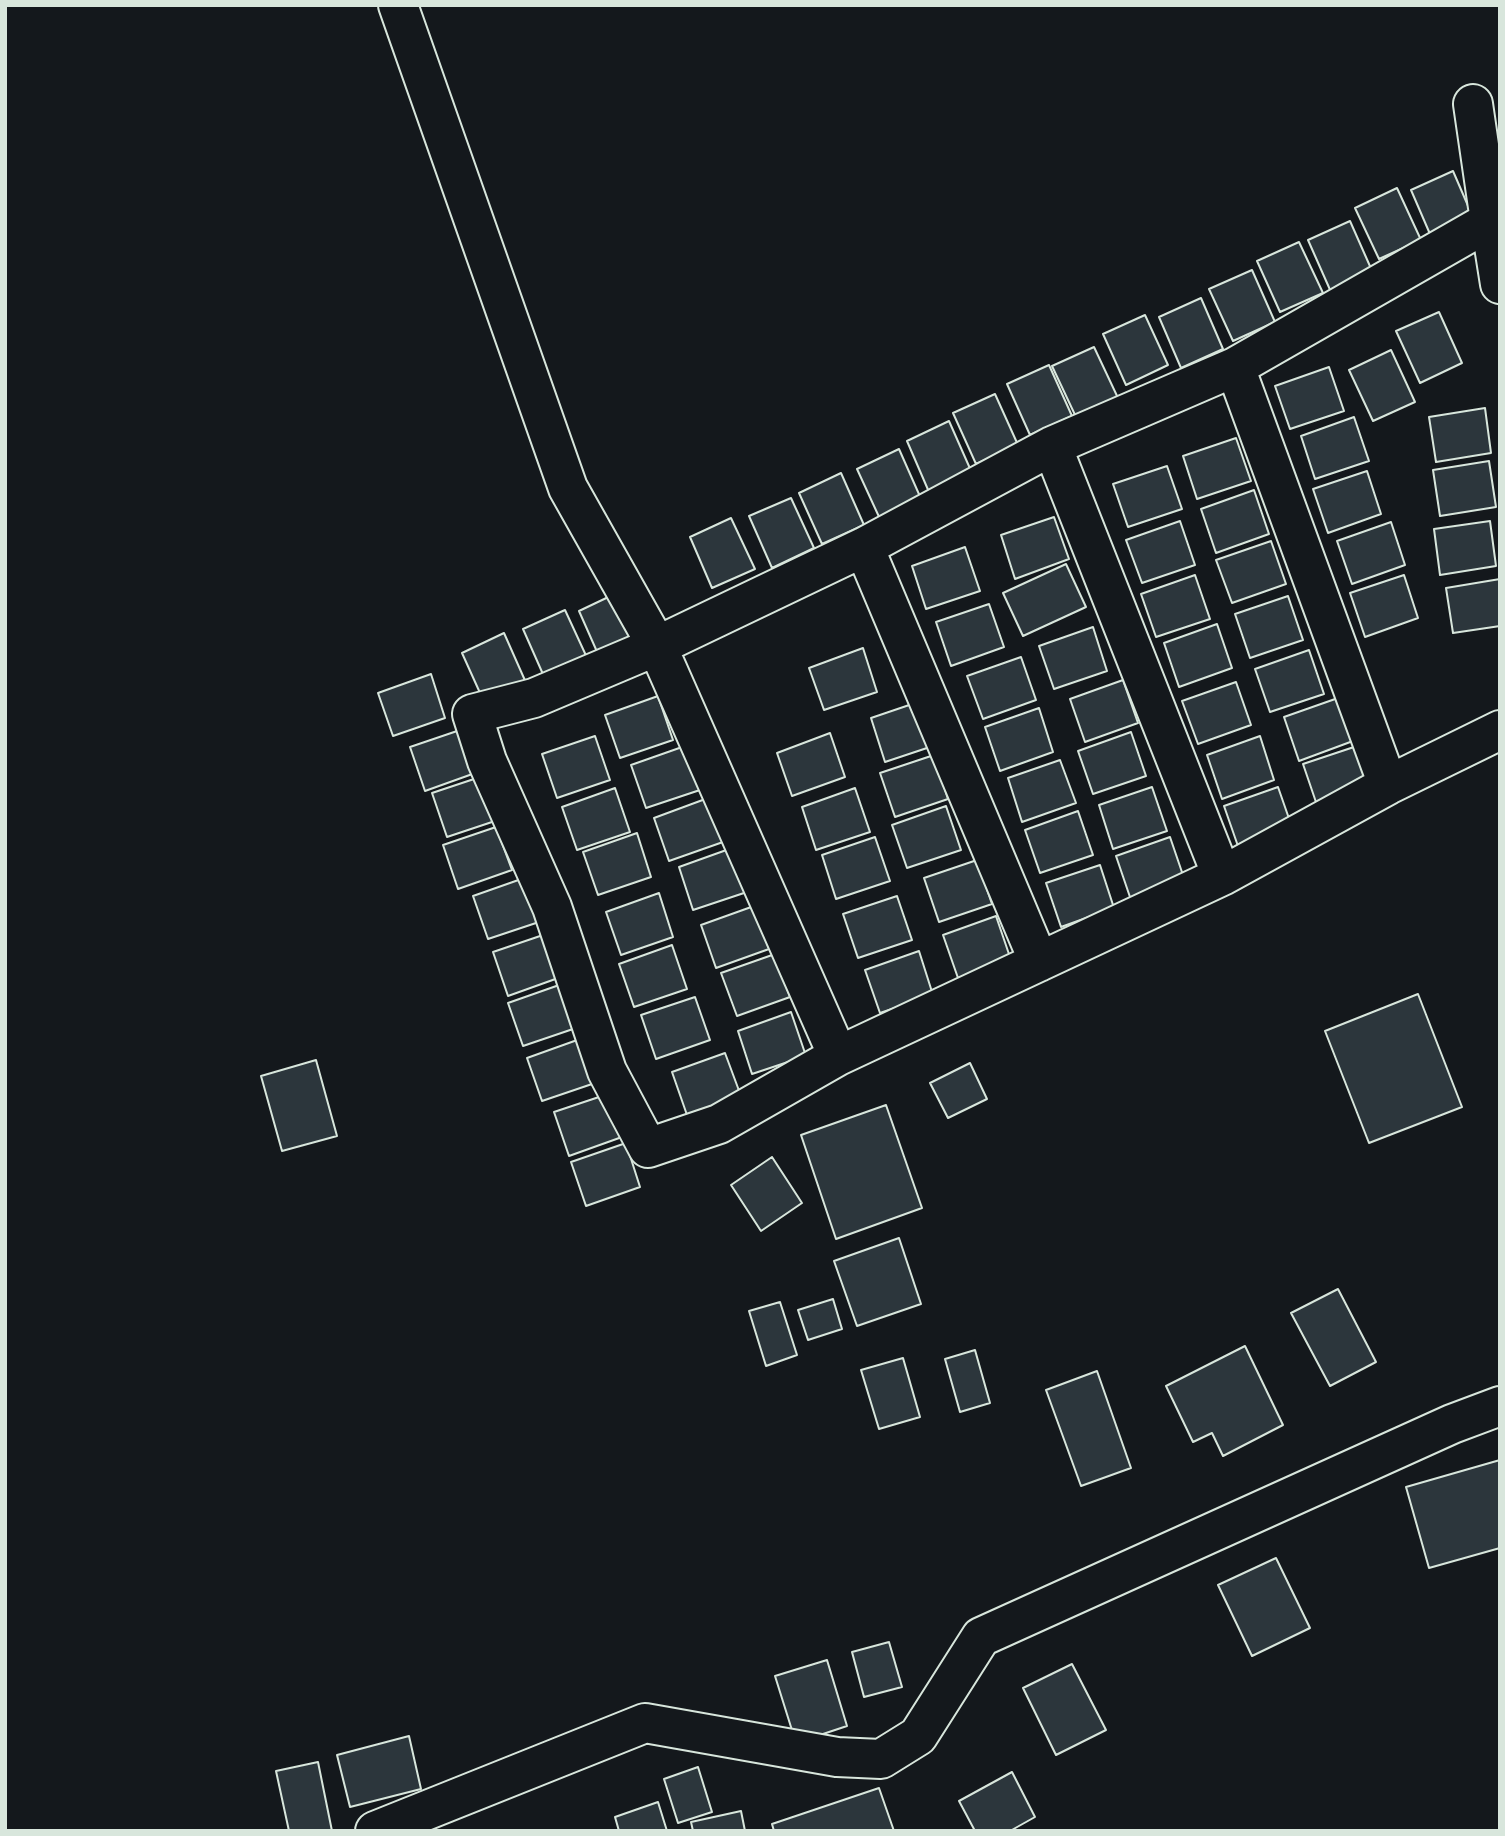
<!DOCTYPE html>
<html>
<head>
<meta charset="utf-8">
<style>
	body { margin:0 }
	#map { position:relative; width:1505px; height:1836px; overflow:hidden; background:#14181c; font-family:Raleway,sans-serif }
	canvas { display:block }
	.frame { position:absolute; inset:0; border:7px solid #d8e6dc; pointer-events:none }
</style>
</head>
<body>
<div id="map">
<canvas width="1505" height="1836"></canvas>
<div class="frame"></div>
</div>
<script>
const g = document.querySelector('canvas').getContext('2d');
g.lineJoin = 'round';
function fill(path, color) {
  g.fillStyle = color;
  g.fill(path, 'evenodd');
}
function shape(rows) {
  const path = new Path2D();
  for (const r of rows) {
    path.moveTo(r[0], r[1]);
    for (let i = 2; i < r.length; i += 2) path.lineTo(r[i], r[i + 1]);
  }
  return path;
}
function strokePath(path, color, width, dash) {
  g.strokeStyle = color;
  g.lineWidth = width;
  g.lineCap = dash ? 'butt' : 'round';
  g.setLineDash(dash || []);
  g.stroke(path);
}
const building = shape([
	[1453,171,1475,222,1433,241,1411,190,1453,171],
	[1397,188,1421,240,1379,259,1355,208,1397,188],
	[1350,221,1373,273,1331,292,1308,240,1350,221],
	[1299,242,1323,293,1280,312,1257,261,1299,242],
	[1252,270,1275,322,1233,341,1209,289,1252,270],
	[1201,298,1223,349,1181,368,1159,317,1201,298],
	[1439,312,1462,363,1420,383,1396,331,1439,312],
	[1145,315,1168,365,1126,385,1103,334,1145,315],
	[1094,347,1118,398,1076,417,1052,366,1094,347],
	[1391,350,1415,402,1373,421,1349,370,1391,350],
	[1049,365,1072,416,1030,435,1007,384,1049,365],
	[1329,367,1344,411,1290,429,1275,386,1329,367],
	[995,394,1018,445,976,464,953,413,995,394],
	[1485,408,1491,453,1436,462,1429,417,1485,408],
	[1354,417,1369,461,1315,479,1301,436,1354,417],
	[949,421,972,473,929,492,907,441,949,421],
	[1236,438,1251,481,1197,499,1183,456,1236,438],
	[899,449,922,501,880,519,857,469,899,449],
	[1489,461,1496,507,1440,516,1433,470,1489,461],
	[1167,466,1182,509,1128,527,1113,484,1167,466],
	[1367,471,1381,514,1328,533,1313,489,1367,471],
	[841,473,864,525,822,544,799,493,841,473],
	[1254,490,1269,534,1216,553,1201,509,1254,490],
	[791,498,814,548,772,568,749,516,791,498],
	[1054,517,1069,559,1015,579,1001,535,1054,517],
	[731,518,755,569,712,588,690,537,731,518],
	[1180,521,1195,565,1142,583,1126,540,1180,521],
	[1490,521,1496,566,1440,575,1434,529,1490,521],
	[1391,522,1405,565,1352,584,1337,541,1391,522],
	[1271,541,1286,584,1232,603,1216,560,1271,541],
	[965,547,980,591,926,609,912,566,965,547],
	[1066,564,1086,607,1023,636,1003,593,1066,564],
	[1195,575,1210,619,1156,637,1141,594,1195,575],
	[1404,575,1418,618,1365,637,1350,593,1404,575],
	[1500,579,1500,626,1453,633,1446,588,1500,579],
	[621,591,644,643,602,663,579,611,621,591],
	[1288,596,1303,640,1250,658,1235,614,1288,596],
	[989,604,1004,647,951,666,936,622,989,604],
	[565,610,589,662,546,681,523,629,565,610],
	[1217,624,1232,668,1179,687,1164,643,1217,624],
	[1093,627,1107,671,1054,689,1039,646,1093,627],
	[504,633,527,685,485,704,462,653,504,633],
	[863,648,877,692,824,710,809,668,863,648],
	[1309,650,1324,694,1270,712,1255,669,1309,650],
	[1021,657,1036,700,983,719,967,676,1021,657],
	[431,674,445,718,393,736,378,693,431,674],
	[1123,680,1138,723,1085,742,1070,699,1123,680],
	[1236,682,1251,725,1198,744,1182,701,1236,682],
	[658,696,673,740,620,758,605,715,658,696],
	[1338,698,1353,741,1299,761,1284,717,1338,698],
	[924,700,939,744,885,762,871,718,924,700],
	[1039,708,1053,752,1000,771,985,727,1039,708],
	[463,729,478,772,425,791,410,747,463,729],
	[1131,732,1146,776,1093,794,1078,751,1131,732],
	[830,733,845,777,792,796,777,753,830,733],
	[595,736,610,780,557,798,542,754,595,736],
	[1260,736,1274,780,1222,799,1207,755,1260,736],
	[685,746,700,790,646,808,631,765,685,746],
	[1357,746,1371,790,1318,808,1303,764,1357,746],
	[934,755,948,799,895,817,880,773,934,755],
	[1060,760,1076,803,1022,822,1008,778,1060,760],
	[486,775,501,819,447,837,432,793,486,775],
	[1152,787,1167,831,1113,849,1099,805,1152,787],
	[1278,787,1293,830,1239,849,1224,806,1278,787],
	[615,788,630,832,577,850,562,807,615,788],
	[855,788,870,832,816,850,802,807,855,788],
	[708,798,723,842,669,861,654,818,708,798],
	[946,806,961,850,907,868,892,825,946,806],
	[1078,811,1093,855,1040,873,1025,830,1078,811],
	[496,827,512,870,458,889,443,845,496,827],
	[637,833,651,877,598,895,583,852,637,833],
	[875,837,890,881,836,899,822,855,875,837],
	[1170,837,1185,881,1131,900,1116,856,1170,837],
	[732,848,747,892,693,910,679,867,732,848],
	[977,860,992,904,939,922,924,878,977,860],
	[1100,865,1114,908,1061,927,1046,883,1100,865],
	[527,877,542,921,488,939,473,896,527,877],
	[659,893,673,937,621,955,606,912,659,893],
	[897,896,912,940,858,958,843,914,897,896],
	[754,906,769,949,716,968,701,925,754,906],
	[996,916,1011,960,958,978,943,935,996,916],
	[546,934,561,977,508,996,493,952,546,934],
	[672,945,687,989,634,1007,619,964,672,945],
	[919,951,933,995,880,1013,865,970,919,951],
	[775,954,790,997,737,1016,721,973,775,954],
	[562,984,576,1028,523,1046,508,1003,562,984],
	[1418,994,1462,1107,1369,1143,1325,1031,1418,994],
	[695,997,710,1040,656,1059,641,1015,695,997],
	[791,1012,806,1056,752,1074,738,1031,791,1012],
	[580,1039,595,1083,542,1101,527,1058,580,1039],
	[725,1053,741,1096,687,1115,672,1072,725,1053],
	[316,1060,337,1136,282,1151,261,1076,316,1060],
	[970,1063,987,1099,948,1118,930,1083,970,1063],
	[608,1094,622,1137,569,1156,554,1112,608,1094],
	[886,1105,922,1208,836,1239,801,1135,886,1105],
	[626,1143,640,1187,586,1206,571,1162,626,1143],
	[772,1157,802,1203,761,1231,731,1185,772,1157],
	[899,1238,921,1304,857,1326,834,1261,899,1238],
	[1338,1289,1376,1362,1330,1386,1291,1313,1338,1289],
	[833,1299,842,1329,808,1340,798,1310,833,1299],
	[780,1302,797,1355,766,1366,749,1311,780,1302],
	[1245,1346,1283,1425,1223,1456,1212,1433,1193,1442,1166,1386,1245,1346],
	[975,1350,990,1403,960,1412,945,1359,975,1350],
	[903,1358,920,1417,879,1429,861,1370,903,1358],
	[1097,1371,1131,1468,1081,1486,1046,1390,1097,1371],
	[1500,1460,1500,1548,1429,1568,1406,1487,1500,1460],
	[1276,1558,1310,1628,1252,1656,1218,1585,1276,1558],
	[889,1642,902,1687,864,1697,852,1652,889,1642],
	[827,1660,847,1726,796,1743,775,1676,827,1660],
	[1072,1664,1106,1730,1056,1755,1023,1688,1072,1664],
	[409,1736,421,1789,350,1807,337,1755,409,1736],
	[318,1762,332,1831,289,1831,276,1771,318,1762],
	[698,1767,712,1812,678,1823,664,1779,698,1767],
	[1012,1772,1035,1817,1010,1831,975,1831,959,1801,1012,1772],
	[879,1788,894,1831,774,1831,772,1824,879,1788],
	[658,1802,667,1831,619,1831,615,1817,658,1802],
	[741,1811,745,1831,693,1831,691,1822,741,1811]
]);
fill(building, '#2c363c');
strokePath(building, '#d8e6dc', 2);
const minor = shape([
	[398,5,568,488,657,646,838,1056,1222,876,1388,785,1500,730],
	[1490,221,1500,284],
	[1235,367,1388,785],
	[1052,446,1222,876],
	[864,547,1039,962],
	[838,1056,719,1124,648,1148,607,1071,552,907,487,761,472,714,534,698,657,646,864,547,1052,446,1235,367,1490,221,1473,104],
	[375,1831,645,1723,837,1757,881,1759,918,1736,981,1637,1452,1424,1500,1406]
]);
strokePath(minor, '#d8e6dc', 42);
strokePath(minor, '#14181c', 38);
</script>
</body>
</html>
